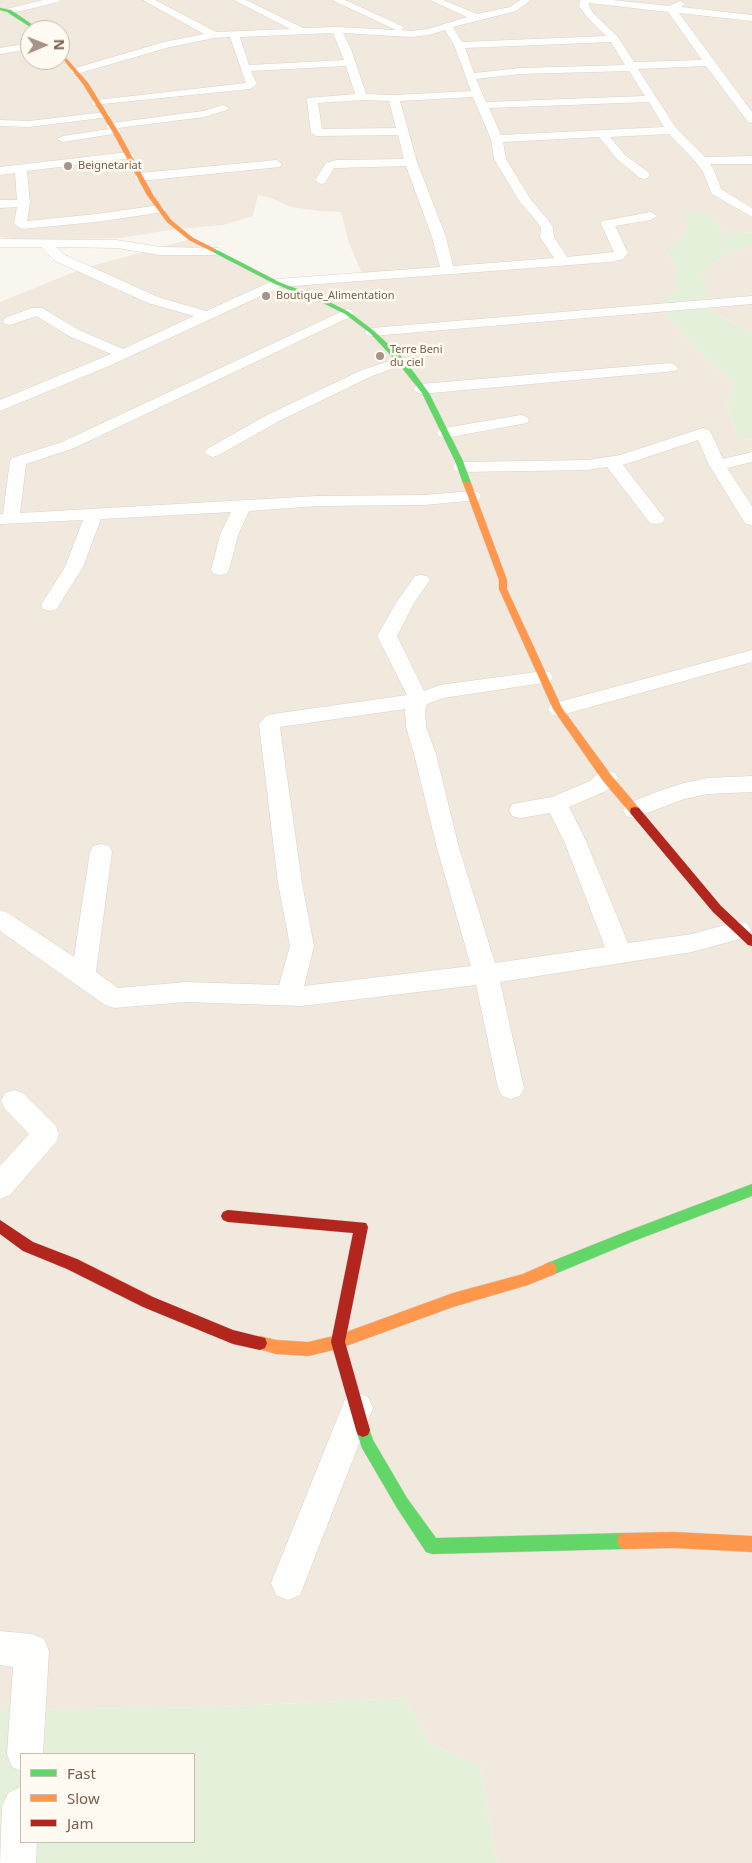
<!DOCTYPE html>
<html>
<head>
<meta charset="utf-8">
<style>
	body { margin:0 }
	#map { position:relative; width:752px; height:1863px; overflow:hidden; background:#f9f6f0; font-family:"Noto Sans",sans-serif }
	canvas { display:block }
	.legend { position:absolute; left:20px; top:1753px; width:175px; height:90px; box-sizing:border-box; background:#fffaf2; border:1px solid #c9bcb0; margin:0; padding:6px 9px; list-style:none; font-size:15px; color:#795f4e }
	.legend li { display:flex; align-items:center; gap:10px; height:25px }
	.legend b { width:25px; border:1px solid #c9bcb0 }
	.north { position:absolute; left:20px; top:20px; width:50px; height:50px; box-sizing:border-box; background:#fffaf2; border:1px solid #c9bcb0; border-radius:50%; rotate:89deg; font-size:14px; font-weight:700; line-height:20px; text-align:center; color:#795f4e }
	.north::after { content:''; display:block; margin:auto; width:18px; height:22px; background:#a69487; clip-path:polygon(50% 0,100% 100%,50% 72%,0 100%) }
</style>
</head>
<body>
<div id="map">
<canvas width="752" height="1863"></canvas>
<ul class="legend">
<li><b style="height:6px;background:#63d668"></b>Fast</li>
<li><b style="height:6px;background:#ff974d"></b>Slow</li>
<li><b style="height:6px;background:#b3261e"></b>Jam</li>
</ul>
<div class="north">N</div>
</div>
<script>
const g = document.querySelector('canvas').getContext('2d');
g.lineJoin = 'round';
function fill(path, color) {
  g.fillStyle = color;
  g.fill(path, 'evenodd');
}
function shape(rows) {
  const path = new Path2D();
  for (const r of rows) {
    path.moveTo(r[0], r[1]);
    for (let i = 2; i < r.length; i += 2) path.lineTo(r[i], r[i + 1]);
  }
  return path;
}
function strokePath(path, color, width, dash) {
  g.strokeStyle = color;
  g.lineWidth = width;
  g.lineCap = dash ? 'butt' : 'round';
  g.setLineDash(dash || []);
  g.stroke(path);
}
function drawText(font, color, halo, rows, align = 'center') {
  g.font = font + ' "Noto Sans",sans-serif';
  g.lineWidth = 5;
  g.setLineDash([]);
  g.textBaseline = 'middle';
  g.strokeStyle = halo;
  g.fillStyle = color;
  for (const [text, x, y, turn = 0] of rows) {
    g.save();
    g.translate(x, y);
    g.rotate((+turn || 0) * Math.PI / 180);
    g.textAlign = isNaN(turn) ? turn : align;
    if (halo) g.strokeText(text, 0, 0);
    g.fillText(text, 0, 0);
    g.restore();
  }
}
fill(shape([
	[0,0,752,0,752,232,724,234,708,213,688,228,667,255,676,266,676,294,662,297,668,317,709,362,735,384,727,405,739,440,752,439,752,1863,497,1863,480,1766,430,1744,404,1698,216,1707,0,1710,0,302,84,268,191,239,277,283,363,276,349,243,341,212,320,211,291,207,271,198,258,195,253,216,223,225,176,229,120,238,19,240,0,237],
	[30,30,60,30,60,60,30,60],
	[752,246,752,333,707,309,701,274,711,264,727,255]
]), '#f1e9de');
fill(shape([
	[708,212,724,234,752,232,752,246,727,255,711,264,701,274,707,284,707,309,752,333,752,439,739,440,727,405,735,384,709,362,668,317,661,296,676,294,676,266,667,255,688,228,685,214],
	[404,1698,430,1744,480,1766,497,1863,0,1863,0,1710,216,1707],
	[21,1754,194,1754,194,1842,21,1842]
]), '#e5f0db');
const street = shape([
	[43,0,60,0,58,2,9,14,4,11,6,9,43,0],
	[143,0,155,0,216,32,290,29,234,0,246,0,303,28,336,27,396,30,332,0,345,0,402,26,404,28,401,30,411,31,428,29,467,17,430,0,443,0,477,14,510,7,520,0,531,0,516,11,453,27,462,42,606,36,587,17,579,6,580,0,612,0,669,6,680,1,685,4,681,7,752,15,752,21,679,13,752,112,752,123,748,122,706,66,638,69,676,128,705,157,752,156,752,164,710,164,715,172,721,189,752,208,752,217,712,194,703,172,695,161,669,134,610,137,625,155,648,172,650,175,648,178,644,179,640,178,617,159,599,137,503,142,506,159,531,200,549,221,553,228,554,237,567,257,614,252,601,224,602,221,651,212,657,216,651,220,615,226,628,253,623,259,610,262,280,287,109,366,0,411,0,400,111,354,69,336,36,316,10,325,5,324,3,321,5,318,32,308,42,308,79,330,123,349,194,316,148,303,55,261,41,247,0,247,0,239,117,240,160,247,219,248,221,251,219,254,214,255,160,255,117,248,56,247,65,255,158,297,206,311,277,279,440,267,432,237,406,166,337,168,334,168,325,183,321,184,315,180,326,163,336,160,404,159,398,135,317,136,311,133,307,100,308,98,355,94,346,66,251,71,257,84,250,89,93,105,92,103,93,101,97,100,246,83,230,37,214,38,170,47,80,73,72,73,71,71,72,69,164,42,204,34,143,0],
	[589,3,668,12,702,60,634,62,618,37,593,13,589,6,589,3],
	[445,30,454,45,471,91,394,95,366,94,351,49,343,33,411,37,429,35,445,30],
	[333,33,344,60,249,65,240,37,333,33],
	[611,42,625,65,520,68,474,73,465,48,611,42],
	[629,71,645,96,486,102,476,79,520,74,629,71],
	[473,97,491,139,494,159,520,202,538,223,541,228,540,237,554,258,453,266,446,237,417,162,400,101,473,97],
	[363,100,389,101,396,128,322,129,318,103,363,100],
	[649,102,664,127,501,135,489,108,649,102],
	[30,43,30,49,0,54,0,48,30,43],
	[223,105,229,108,227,110,204,117,118,128,121,131,119,133,63,142,57,139,63,136,109,129,106,126,112,123,203,111,223,105],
	[105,112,111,115,109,117,29,127,0,126,0,120,29,121,105,112],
	[129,152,133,154,135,156,133,158,27,171,30,203,27,221,96,214,160,205,166,209,164,212,96,222,22,229,14,224,17,207,0,208,0,200,17,200,15,173,0,175,0,167,129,152],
	[276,160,282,164,280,167,140,181,134,177,140,173,276,160],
	[752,296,752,304,372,336,367,335,365,332,367,329,372,328,752,296],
	[347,309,352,310,354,313,352,316,74,448,26,464,20,513,317,496,424,495,472,491,478,492,481,496,478,500,424,505,317,506,249,511,238,535,229,570,226,574,220,575,214,574,211,570,220,535,231,512,101,519,83,567,59,605,57,609,50,611,43,609,41,605,65,567,83,520,0,524,0,514,3,514,10,461,12,458,62,442,347,309],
	[401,357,406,358,408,361,406,364,372,376,279,421,219,455,213,457,207,455,205,452,207,449,267,415,362,370,401,357],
	[670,363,675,365,678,368,675,371,421,394,416,392,413,389,416,386,421,384,670,363],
	[521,415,527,417,529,420,527,423,445,438,439,436,437,433,439,430,445,428,521,415],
	[703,428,709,430,711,433,723,459,752,452,752,462,727,468,752,506,752,525,746,524,743,520,709,465,698,440,623,465,665,519,662,523,656,524,650,523,607,467,587,470,461,472,455,471,453,467,455,463,461,462,587,460,620,455,703,428],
	[421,575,427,576,430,580,414,603,397,636,424,691,440,685,543,671,550,672,553,677,550,682,543,683,443,698,427,704,425,710,426,727,436,754,459,848,495,963,605,947,564,841,550,813,520,818,512,816,509,810,512,804,552,797,590,781,599,773,607,771,615,773,618,778,615,783,606,791,569,807,586,841,628,943,692,934,739,921,747,923,751,930,747,937,692,952,500,982,524,1088,520,1096,511,1099,502,1096,498,1088,476,985,302,1006,186,1002,114,1008,105,1005,0,931,0,910,8,913,74,957,90,852,93,846,101,844,109,846,112,852,96,972,118,988,186,982,279,985,290,946,278,883,259,724,266,716,273,714,407,695,377,636,396,603,415,576,421,575],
	[405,709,406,727,414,754,437,848,471,966,304,986,314,946,302,883,280,727,405,709],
	[752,650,752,662,558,716,551,714,548,709,551,704,752,650],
	[752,776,752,792,708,794,684,799,634,818,626,816,623,810,626,804,659,791,684,783,708,778,752,776],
	[14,1090,23,1093,56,1126,59,1134,56,1142,10,1195,0,1199,0,1166,29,1134,5,1109,1,1101,5,1093,14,1090],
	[357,1392,368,1397,373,1408,300,1595,288,1600,276,1595,271,1583,346,1397,357,1392],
	[0,1631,32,1634,44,1639,49,1651,43,1754,21,1754,21,1771,12,1767,7,1754,13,1667,0,1665,0,1631],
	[21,1787,21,1842,37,1842,36,1863,0,1863,2,1806,8,1793,21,1787]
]);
const fast = shape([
	[0,8,11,10,40,30,35,30,7,12,0,10,0,8],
	[211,249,215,249,279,282,325,300,349,312,374,331,404,359,429,393,463,461,471,483,470,485,463,483,455,461,422,393,398,363,370,333,345,314,321,302,275,284,211,251,211,249],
	[752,1184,752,1196,634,1241,550,1276,545,1274,543,1269,545,1264,625,1232,752,1184],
	[363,1423,368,1425,373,1440,407,1498,436,1538,625,1533,631,1535,633,1541,631,1547,625,1549,432,1554,426,1552,397,1508,362,1448,356,1430,358,1425,363,1423]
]);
const slow = shape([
	[60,51,88,83,118,131,153,195,171,220,193,238,215,249,215,251,211,251,189,240,167,222,147,195,112,131,83,84,60,55,60,51],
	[464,481,471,483,507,580,507,589,562,708,611,775,639,808,640,811,639,814,631,814,603,781,553,709,499,589,499,580,463,483,464,481],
	[550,1262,555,1264,557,1269,555,1274,528,1285,453,1307,338,1349,308,1356,276,1354,255,1348,253,1343,255,1338,260,1336,276,1340,308,1342,338,1335,453,1293,523,1274,550,1262],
	[674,1532,752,1536,752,1552,674,1548,625,1549,619,1547,617,1541,619,1535,625,1533,674,1532]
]);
const jam = shape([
	[635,807,639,808,721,906,752,935,752,946,748,945,713,912,631,814,630,811,631,808,635,807],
	[228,1210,366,1223,368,1227,345,1342,370,1430,368,1435,363,1437,358,1435,356,1430,331,1342,353,1233,228,1222,223,1220,221,1216,223,1212,228,1210],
	[0,1220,33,1242,77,1259,153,1297,233,1330,265,1338,267,1343,265,1348,260,1350,233,1344,143,1307,67,1269,23,1251,0,1234,0,1220]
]);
strokePath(street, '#d9d3cd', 1);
strokePath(fast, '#dad3cd', 1);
strokePath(slow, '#dad3cd', 1);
strokePath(jam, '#dad3cd', 1);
fill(street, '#fefefd');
fill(fast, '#63d668');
fill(slow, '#ff974d');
fill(jam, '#b3261e');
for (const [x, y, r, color] of [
	[68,166,5,"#a69487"],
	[266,296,5,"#a69487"],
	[380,356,5,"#a69487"]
]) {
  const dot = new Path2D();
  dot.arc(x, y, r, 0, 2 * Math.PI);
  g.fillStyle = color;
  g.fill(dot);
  strokePath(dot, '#fffaf2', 2);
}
drawText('11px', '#795f4e', '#fffaf2', [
	["Beignetariat",78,166],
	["Boutique_Alimentation",276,296],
	["Terre Beni",390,350],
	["du ciel",390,363]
], 'left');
</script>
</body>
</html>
